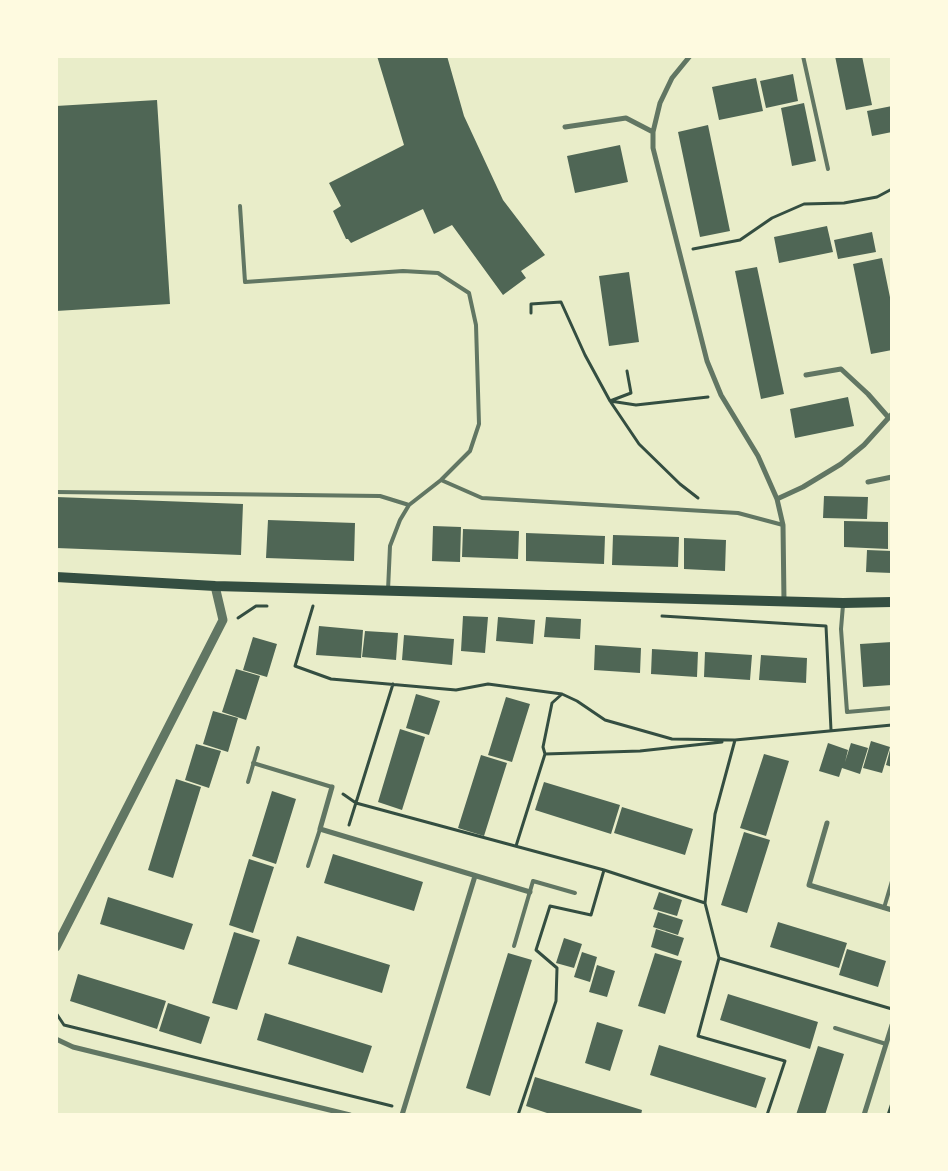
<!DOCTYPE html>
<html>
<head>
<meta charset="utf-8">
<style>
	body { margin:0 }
	#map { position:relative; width:948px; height:1171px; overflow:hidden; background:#e9edc9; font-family:Overpass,sans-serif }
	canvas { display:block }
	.frame { position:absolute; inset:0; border:58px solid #fefae0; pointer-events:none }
</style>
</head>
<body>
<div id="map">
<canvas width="948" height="1171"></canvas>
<div class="frame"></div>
</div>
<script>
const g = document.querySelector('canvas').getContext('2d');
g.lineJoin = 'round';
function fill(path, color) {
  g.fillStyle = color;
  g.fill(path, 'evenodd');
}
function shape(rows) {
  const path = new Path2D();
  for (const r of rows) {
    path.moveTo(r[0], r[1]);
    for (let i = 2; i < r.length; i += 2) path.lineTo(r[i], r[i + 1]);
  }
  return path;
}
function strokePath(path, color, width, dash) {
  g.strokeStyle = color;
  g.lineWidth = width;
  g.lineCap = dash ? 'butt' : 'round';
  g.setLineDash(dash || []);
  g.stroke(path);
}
fill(shape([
	[377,56,447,56,464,116,503,200,545,255,521,271,526,278,503,295,452,225,434,234,423,209,351,243,348,239,346,239,333,211,341,206,329,183,404,145],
	[835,56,862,56,872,105,846,110],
	[793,74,798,101,766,108,760,81],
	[756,78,763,111,719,120,712,87],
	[157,100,170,304,56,311,56,106],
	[804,103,816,161,792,166,781,108],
	[892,106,892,132,872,136,867,111],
	[708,125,730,231,700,237,678,132],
	[620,145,628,182,575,193,567,156],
	[827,226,833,252,779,263,774,237],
	[872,232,876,252,838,259,834,240],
	[882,258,892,307,892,350,871,354,853,264],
	[757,267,784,394,761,399,735,271],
	[629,272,639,342,609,346,599,276],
	[848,397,854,426,795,438,790,409],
	[824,496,868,497,867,519,823,518],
	[56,497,243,504,241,555,56,548],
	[268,520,355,523,354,561,266,558],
	[844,521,888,522,888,549,844,547],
	[433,526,461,527,460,562,432,561],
	[463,529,519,531,518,559,462,557],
	[526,533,605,536,604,564,526,561],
	[613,535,679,537,678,567,612,565],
	[684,538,726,540,725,571,684,569],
	[867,550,892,551,892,573,866,572],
	[463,616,488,617,485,653,461,651],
	[498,617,535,620,533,644,496,641],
	[546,617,581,619,580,639,544,637],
	[319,626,363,630,361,658,316,655],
	[365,631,398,633,396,660,362,657],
	[404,635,454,639,452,665,402,660],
	[253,637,277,644,267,677,243,670],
	[892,642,892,685,863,687,860,644],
	[595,645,641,648,640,673,594,670],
	[652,649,698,652,697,677,651,674],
	[705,652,752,655,750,680,704,677],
	[761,655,807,658,806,683,759,680],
	[236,669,260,676,246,720,222,712],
	[416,694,440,701,429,735,406,728],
	[506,697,530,704,512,762,488,755],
	[213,711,238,718,228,752,203,744],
	[400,729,425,737,402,810,378,802],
	[871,741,890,747,882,773,863,768],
	[828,743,848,750,845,762,851,743,868,748,860,774,842,768,839,777,819,771],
	[196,744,221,751,209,788,185,780],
	[891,746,892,747,892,767,886,765],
	[764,754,789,761,766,836,740,828],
	[481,755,507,763,484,836,458,828],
	[176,779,201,787,173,878,148,870],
	[544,782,620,805,611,834,535,810],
	[272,791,296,799,276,864,252,856],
	[622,807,693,829,685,855,614,833],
	[744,832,770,840,747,913,721,905],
	[333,854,423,882,414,911,324,883],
	[249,859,274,867,253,933,229,925],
	[659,892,682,900,677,916,653,909],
	[108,897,193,924,184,950,100,924],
	[658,912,683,920,678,935,653,927],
	[778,922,847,943,839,968,770,947],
	[656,929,684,938,678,956,651,947],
	[234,932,260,940,237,1010,212,1003],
	[297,936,390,965,382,993,288,964],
	[564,938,582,944,574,968,556,963],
	[847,949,886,961,878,987,839,975],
	[582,952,597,957,590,982,574,977],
	[508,953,532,960,490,1096,466,1088],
	[655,953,682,961,665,1014,638,1006],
	[597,965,615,971,607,997,589,992],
	[78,974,166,1001,157,1029,70,1001],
	[728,994,818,1022,810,1049,720,1020],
	[168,1003,210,1017,201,1044,159,1031],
	[265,1013,372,1046,363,1073,257,1040],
	[597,1022,623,1030,610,1071,585,1063],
	[659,1045,766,1078,756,1108,650,1075],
	[818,1046,844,1054,825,1115,796,1115],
	[535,1077,642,1110,641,1115,553,1115,526,1106]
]), '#4f6655');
strokePath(shape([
	[693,249,740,240,772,218,804,204,844,203,877,197,892,189],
	[531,313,531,304,561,302,585,355,610,401,639,444,680,484,698,498],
	[627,371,631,393,610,401,636,405,708,397],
	[313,606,295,666,331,679,456,690,488,684,562,694],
	[662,616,826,626,831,730],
	[238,618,256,606,267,606],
	[735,740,892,725],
	[545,754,640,751,722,742],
	[343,794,356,803,604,870,705,903],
	[349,825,393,684],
	[516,846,545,754,543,747,552,703,562,694,577,701,605,720,672,739,735,740,715,814,705,903,719,958,698,1036,785,1061,767,1115],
	[719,958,892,1009],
	[56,1013,64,1025,392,1106],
	[518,1115,556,1001,557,968,536,950,550,906,591,915,604,870],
	[888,1115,892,1103]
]), '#344e41', 3);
strokePath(shape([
	[803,56,828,169],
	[240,206,245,282,403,271,438,273,469,293,476,325,479,424,470,451,441,480,409,505,400,520,390,546,388,590],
	[441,480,482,498,738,513,783,525],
	[56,492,380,496,409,505],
	[843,605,841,629,847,712,892,708],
	[253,763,332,787],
	[248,782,258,748],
	[308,866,320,829],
	[884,908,892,881],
	[514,946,533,881,575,893],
	[835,1028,886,1044]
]), '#617663', 4);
strokePath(shape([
	[690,56,672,78,660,103,653,132,653,148,707,361,721,395,758,456,777,499,783,525,784,601],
	[565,127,626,118,653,132],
	[806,375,841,369,868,394,889,418],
	[868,482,892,477],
	[777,499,803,487,841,464,864,445,892,414],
	[332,787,320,829,530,892],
	[827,823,809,885,892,910],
	[56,1039,73,1047,350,1115],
	[402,1115,475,876],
	[864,1115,892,1025]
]), '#617663', 5);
strokePath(shape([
	[56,947,223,620,215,586]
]), '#617663', 9);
strokePath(shape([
	[56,577,215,586,843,603,892,602]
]), '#344e41', 10);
</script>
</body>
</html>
